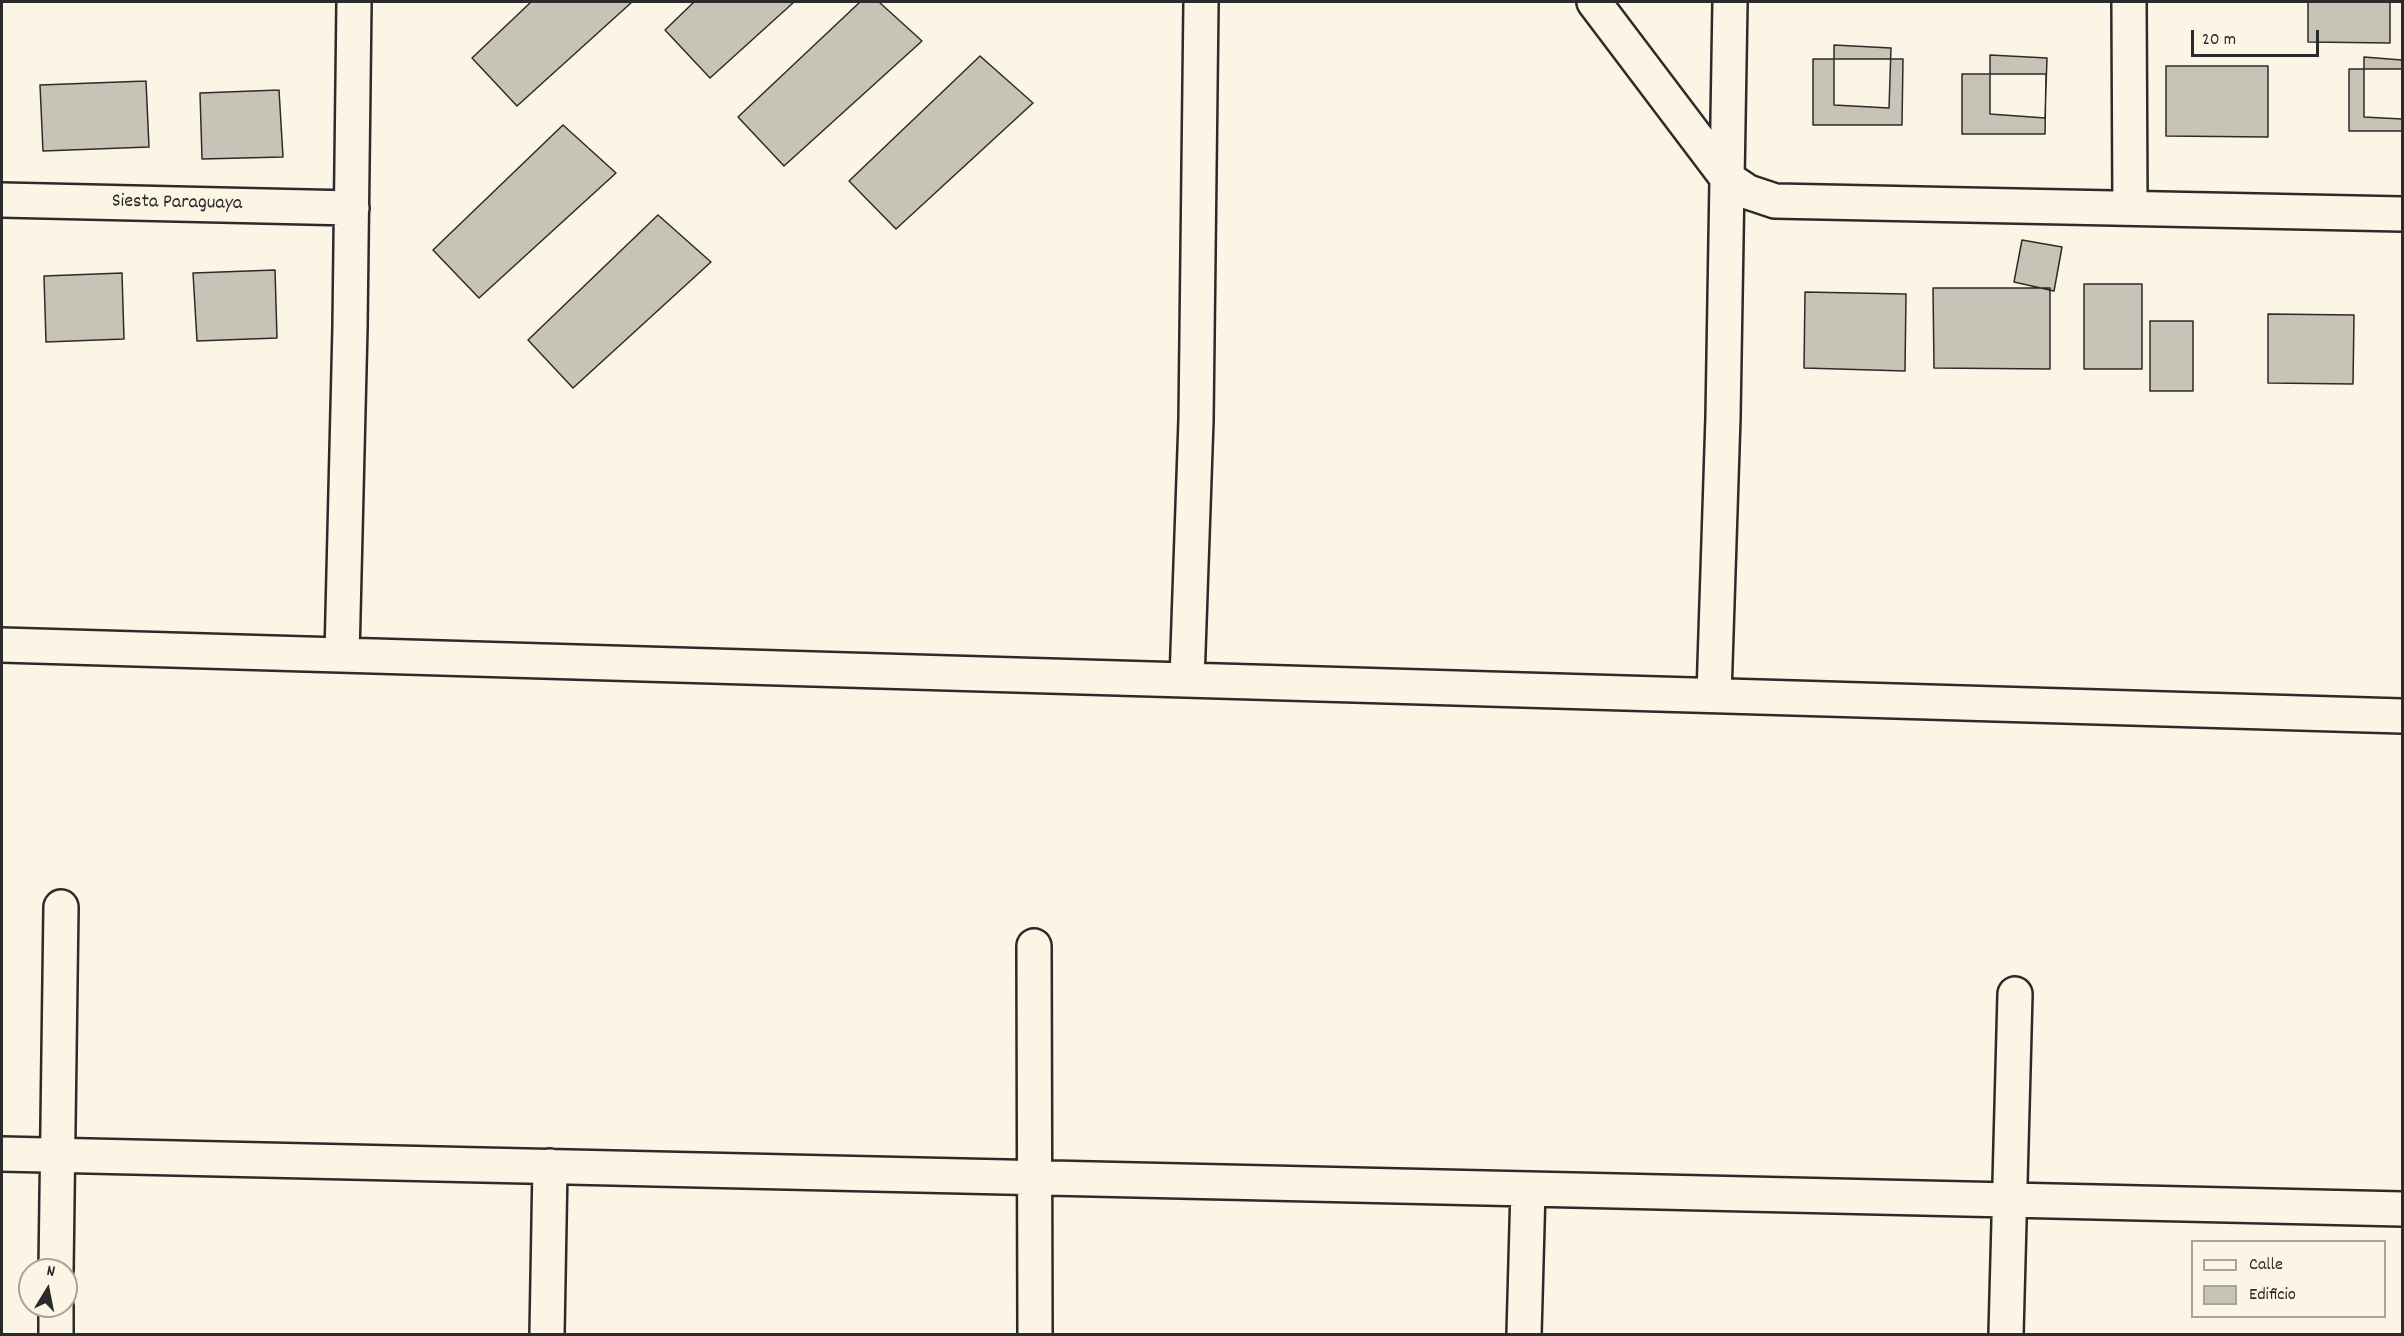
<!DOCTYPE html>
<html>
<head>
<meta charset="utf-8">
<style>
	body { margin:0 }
	#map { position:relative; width:2404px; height:1336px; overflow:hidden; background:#fcf5e5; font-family:Dekko,sans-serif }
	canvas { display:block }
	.frame { position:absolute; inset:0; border:3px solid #2b2b2b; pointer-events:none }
	.legend { position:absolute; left:2191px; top:1240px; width:195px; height:78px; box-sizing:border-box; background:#fcf5e5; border:2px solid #a8a49b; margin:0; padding:8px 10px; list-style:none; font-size:18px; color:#2b2b2b }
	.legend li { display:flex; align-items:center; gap:12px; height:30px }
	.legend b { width:30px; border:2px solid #a8a49b }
	.north { position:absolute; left:18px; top:1258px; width:60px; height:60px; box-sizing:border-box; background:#fcf5e5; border:2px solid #a8a49b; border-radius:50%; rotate:10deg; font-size:16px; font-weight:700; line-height:24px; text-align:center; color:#2b2b2b }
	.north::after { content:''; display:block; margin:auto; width:21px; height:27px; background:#2b2b2b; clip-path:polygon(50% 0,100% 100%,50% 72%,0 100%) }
	.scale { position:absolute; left:2191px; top:30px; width:128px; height:27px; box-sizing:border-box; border:3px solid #2b2b2b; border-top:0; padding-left:8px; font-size:18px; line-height:21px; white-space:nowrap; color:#2b2b2b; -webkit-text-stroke:4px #fcf5e5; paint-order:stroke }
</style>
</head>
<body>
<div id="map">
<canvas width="2404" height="1336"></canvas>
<div class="frame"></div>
<ul class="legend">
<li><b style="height:8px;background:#fcf5e5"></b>Calle</li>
<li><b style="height:16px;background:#c8c3b7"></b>Edificio</li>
</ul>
<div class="north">N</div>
<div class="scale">20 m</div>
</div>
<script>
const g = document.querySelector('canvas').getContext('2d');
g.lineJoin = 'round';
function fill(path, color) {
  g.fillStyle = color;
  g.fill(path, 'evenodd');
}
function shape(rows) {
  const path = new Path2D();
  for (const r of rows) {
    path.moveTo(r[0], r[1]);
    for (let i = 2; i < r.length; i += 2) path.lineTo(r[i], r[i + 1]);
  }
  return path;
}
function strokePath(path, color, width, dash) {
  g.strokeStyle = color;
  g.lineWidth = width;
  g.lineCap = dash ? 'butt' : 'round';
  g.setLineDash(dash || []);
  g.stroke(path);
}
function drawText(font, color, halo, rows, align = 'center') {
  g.font = font + ' Dekko,sans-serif';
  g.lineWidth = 5;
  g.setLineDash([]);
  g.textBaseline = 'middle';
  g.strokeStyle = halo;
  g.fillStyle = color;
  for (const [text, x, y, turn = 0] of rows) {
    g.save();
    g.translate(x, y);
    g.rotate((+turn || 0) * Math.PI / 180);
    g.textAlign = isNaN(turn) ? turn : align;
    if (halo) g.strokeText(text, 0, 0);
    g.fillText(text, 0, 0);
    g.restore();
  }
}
const building = shape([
	[531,2,632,2,517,106,472,58,531,2],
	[694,2,794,2,710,78,665,30,694,2],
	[860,2,879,2,922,41,784,166,738,117,860,2],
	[2308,2,2390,2,2390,43,2308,42,2308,2],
	[1834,45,1891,48,1889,108,1834,105,1834,45],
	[1990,55,2047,58,2045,118,1990,114,1990,55],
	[980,56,1033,103,896,229,849,181,980,56],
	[2364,57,2402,60,2402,119,2364,117,2364,57],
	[1813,59,1903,59,1902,125,1813,125,1813,59],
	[2166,66,2268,66,2268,137,2166,136,2166,66],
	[2349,69,2402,69,2402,131,2349,131,2349,69],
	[1962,74,2046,74,2045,134,1962,134,1962,74],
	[146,81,149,147,43,151,40,85,146,81],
	[279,90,283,157,202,159,200,93,279,90],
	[563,125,616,173,479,298,433,250,563,125],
	[658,215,711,262,573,388,528,340,658,215],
	[2022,240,2062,247,2054,291,2014,282,2022,240],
	[275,270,277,338,197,341,193,273,275,270],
	[122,273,124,339,46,342,44,276,122,273],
	[2084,284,2142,284,2142,369,2084,369,2084,284],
	[1933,288,2050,288,2050,369,1934,368,1933,288],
	[1805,292,1906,294,1905,371,1804,368,1805,292],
	[2268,314,2354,315,2353,384,2268,383,2268,314],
	[2150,321,2193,321,2193,391,2150,391,2150,321]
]);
fill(building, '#c8c3b7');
strokePath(building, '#2b2b2b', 1.5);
const minor = shape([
	[1594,2,1727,178,1748,192,1775,201,2402,214],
	[2129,2,2130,208],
	[2,200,352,208],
	[2,645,2402,716],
	[342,655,350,327,354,2],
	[1187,680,1196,420,1201,2],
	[1714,695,1723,417,1730,2],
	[1034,946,1035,1334],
	[2,1154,2402,1209],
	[56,1270,61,907],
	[56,1334,56,1306],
	[547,1334,550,1166],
	[1524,1334,1528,1189],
	[2006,1334,2015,994]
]);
strokePath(minor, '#2b2b2b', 38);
strokePath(minor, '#fcf5e5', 33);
drawText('20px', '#2b2b2b', '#fcf5e5', [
	["Siesta Paraguaya",177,204,1]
]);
</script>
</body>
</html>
